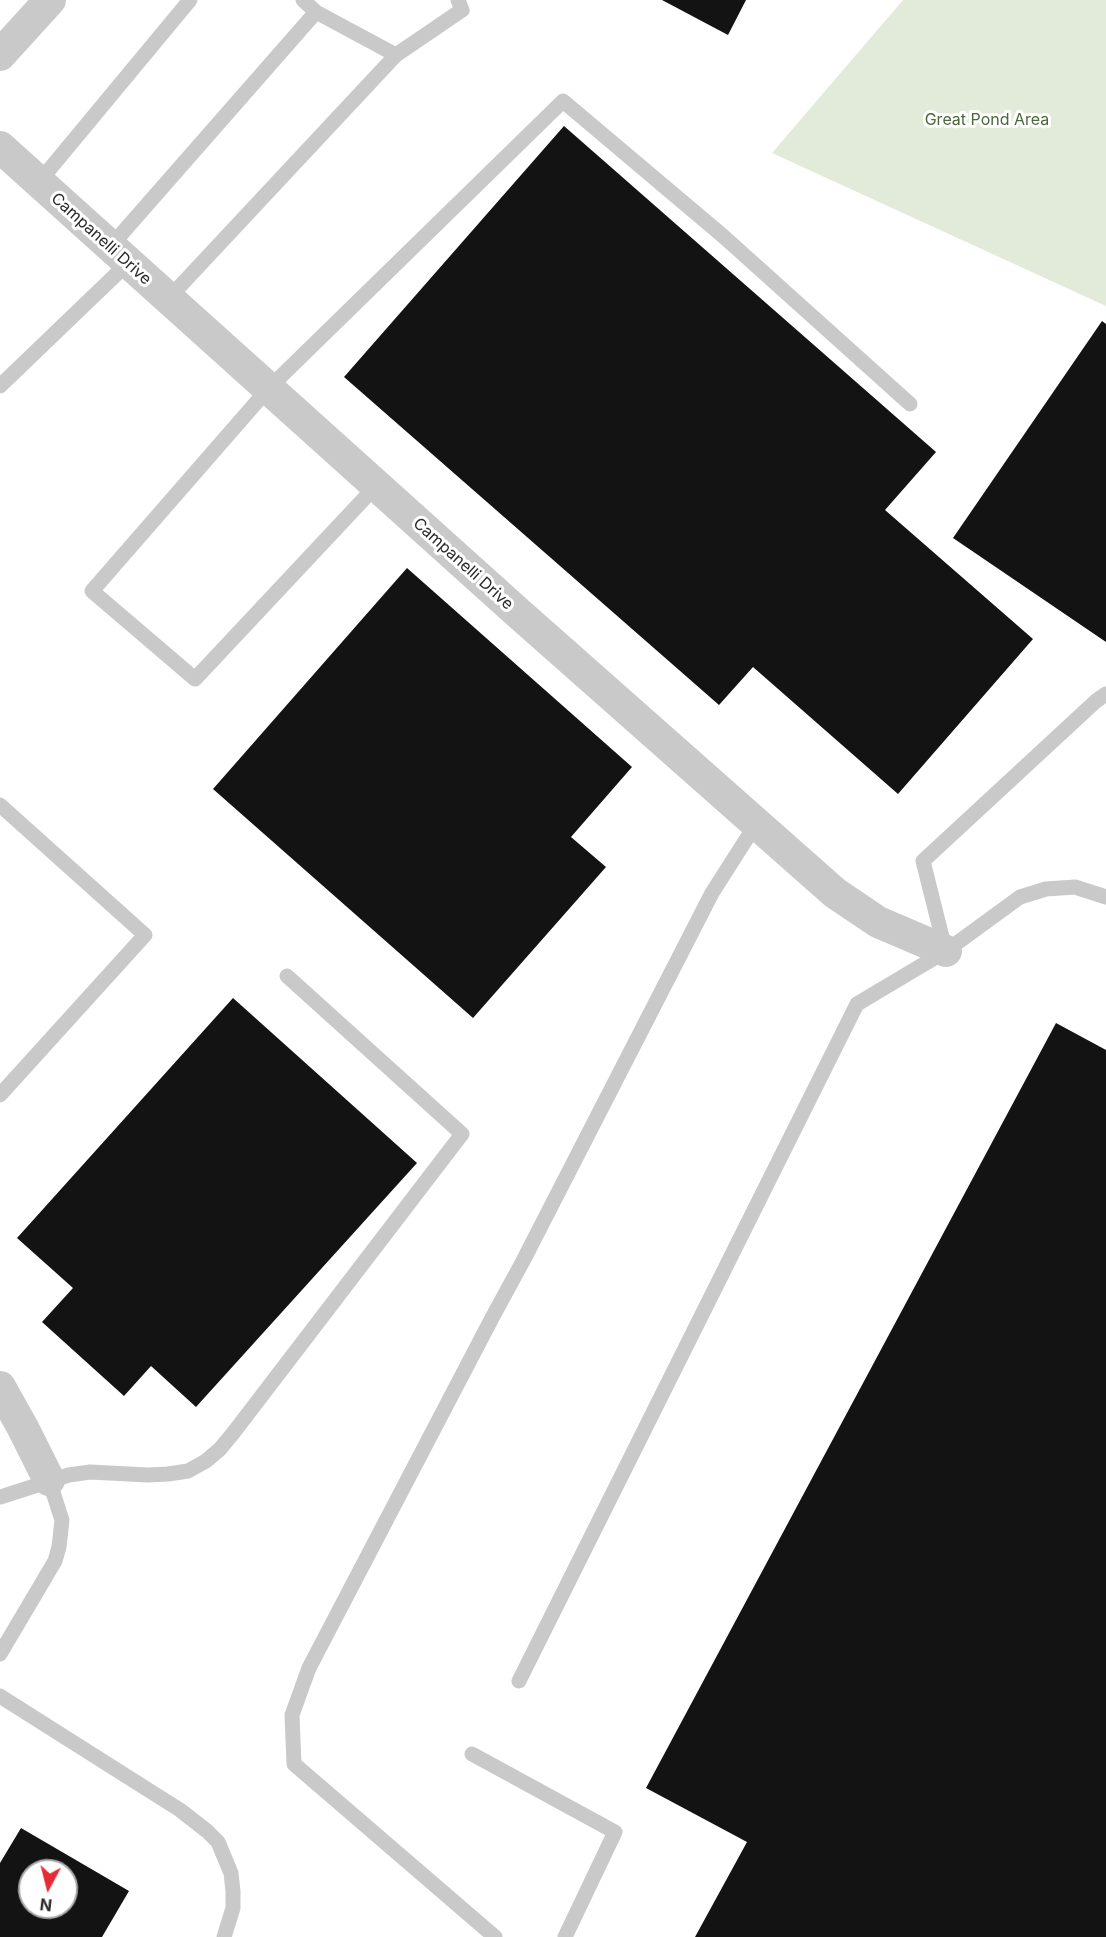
<!DOCTYPE html>
<html>
<head>
<meta charset="utf-8">
<style>
	body { margin:0 }
	#map { position:relative; width:1106px; height:1937px; overflow:hidden; background:#fff; font-family:Inter,sans-serif }
	canvas { display:block }
	.north { position:absolute; left:18px; top:1859px; width:60px; height:60px; box-sizing:border-box; background:#fff; border:2px solid #ababab; border-radius:50%; rotate:187deg; font-size:16px; font-weight:700; line-height:24px; text-align:center; color:#2c2c2c }
	.north::after { content:''; display:block; margin:auto; width:21px; height:27px; background:#e52c35; clip-path:polygon(50% 0,100% 100%,50% 72%,0 100%) }
</style>
</head>
<body>
<div id="map">
<canvas width="1106" height="1937"></canvas>
<div class="north">N</div>
</div>
<script>
const g = document.querySelector('canvas').getContext('2d');
g.lineJoin = 'round';
function fill(path, color) {
  g.fillStyle = color;
  g.fill(path, 'evenodd');
}
function shape(rows) {
  const path = new Path2D();
  for (const r of rows) {
    path.moveTo(r[0], r[1]);
    for (let i = 2; i < r.length; i += 2) path.lineTo(r[i], r[i + 1]);
  }
  return path;
}
function strokePath(path, color, width, dash) {
  g.strokeStyle = color;
  g.lineWidth = width;
  g.lineCap = dash ? 'butt' : 'round';
  g.setLineDash(dash || []);
  g.stroke(path);
}
function drawText(font, color, halo, rows, align = 'center') {
  g.font = font + ' Inter,sans-serif';
  g.lineWidth = 6;
  g.setLineDash([]);
  g.textBaseline = 'middle';
  g.strokeStyle = halo;
  g.fillStyle = color;
  for (const [text, x, y, turn = 0] of rows) {
    g.save();
    g.translate(x, y);
    g.rotate((+turn || 0) * Math.PI / 180);
    g.textAlign = isNaN(turn) ? turn : align;
    if (halo) g.strokeText(text, 0, 0);
    g.fillText(text, 0, 0);
    g.restore();
  }
}
fill(shape([
	[903,0,1106,0,1106,306,772,153]
]), '#e2ead9');
fill(shape([
	[662,0,746,0,728,35],
	[564,126,936,452,885,510,1033,639,898,794,753,667,719,705,344,377],
	[1102,321,1106,324,1106,642,953,538],
	[407,568,632,767,571,837,606,867,473,1018,213,789],
	[233,998,417,1163,196,1407,151,1366,124,1396,42,1322,73,1288,17,1238],
	[1056,1023,1106,1050,1106,1937,695,1937,747,1842,646,1788],
	[21,1828,129,1891,102,1937,0,1937,0,1863],
	[30,1871,66,1871,66,1907,30,1907]
]), '#131313');
strokePath(shape([
	[303,0,316,12,396,55],
	[39,182,190,0],
	[110,247,316,12],
	[168,299,396,55,462,10,458,0],
	[0,386,128,263],
	[376,486,195,679,92,591,268,389,563,101,723,236,910,404],
	[0,805,145,935,0,1095],
	[945,949,923,861,1096,701,1106,694],
	[0,1497,69,1475,90,1472,148,1475,168,1474,188,1471,206,1461,220,1449,234,1432,462,1134,287,976],
	[0,1654,55,1561,59,1547,62,1520,49,1480],
	[519,1681,857,1004,946,951,1020,897,1046,889,1075,887,1106,897],
	[0,1696,180,1810,207,1831,218,1842,231,1873,233,1891,233,1908,224,1937],
	[472,1754,615,1832,565,1937],
	[495,1937,294,1764,292,1715,309,1668,492,1318,523,1261,712,893,756,824]
]), '#c9c9c9', 15);
strokePath(shape([
	[0,55,50,0],
	[0,147,516,611,835,893,878,922,946,951],
	[0,1387,23,1428,49,1480]
]), '#c9c9c9', 32);
drawText('16px', '#4e673a', '#fff', [
	["Great Pond Area",987,120]
]);
drawText('16px', '#2c2c2c', '#fff', [
	["Campanelli Drive",101,239,42],
	["Campanelli Drive",463,564,42]
]);
</script>
</body>
</html>
